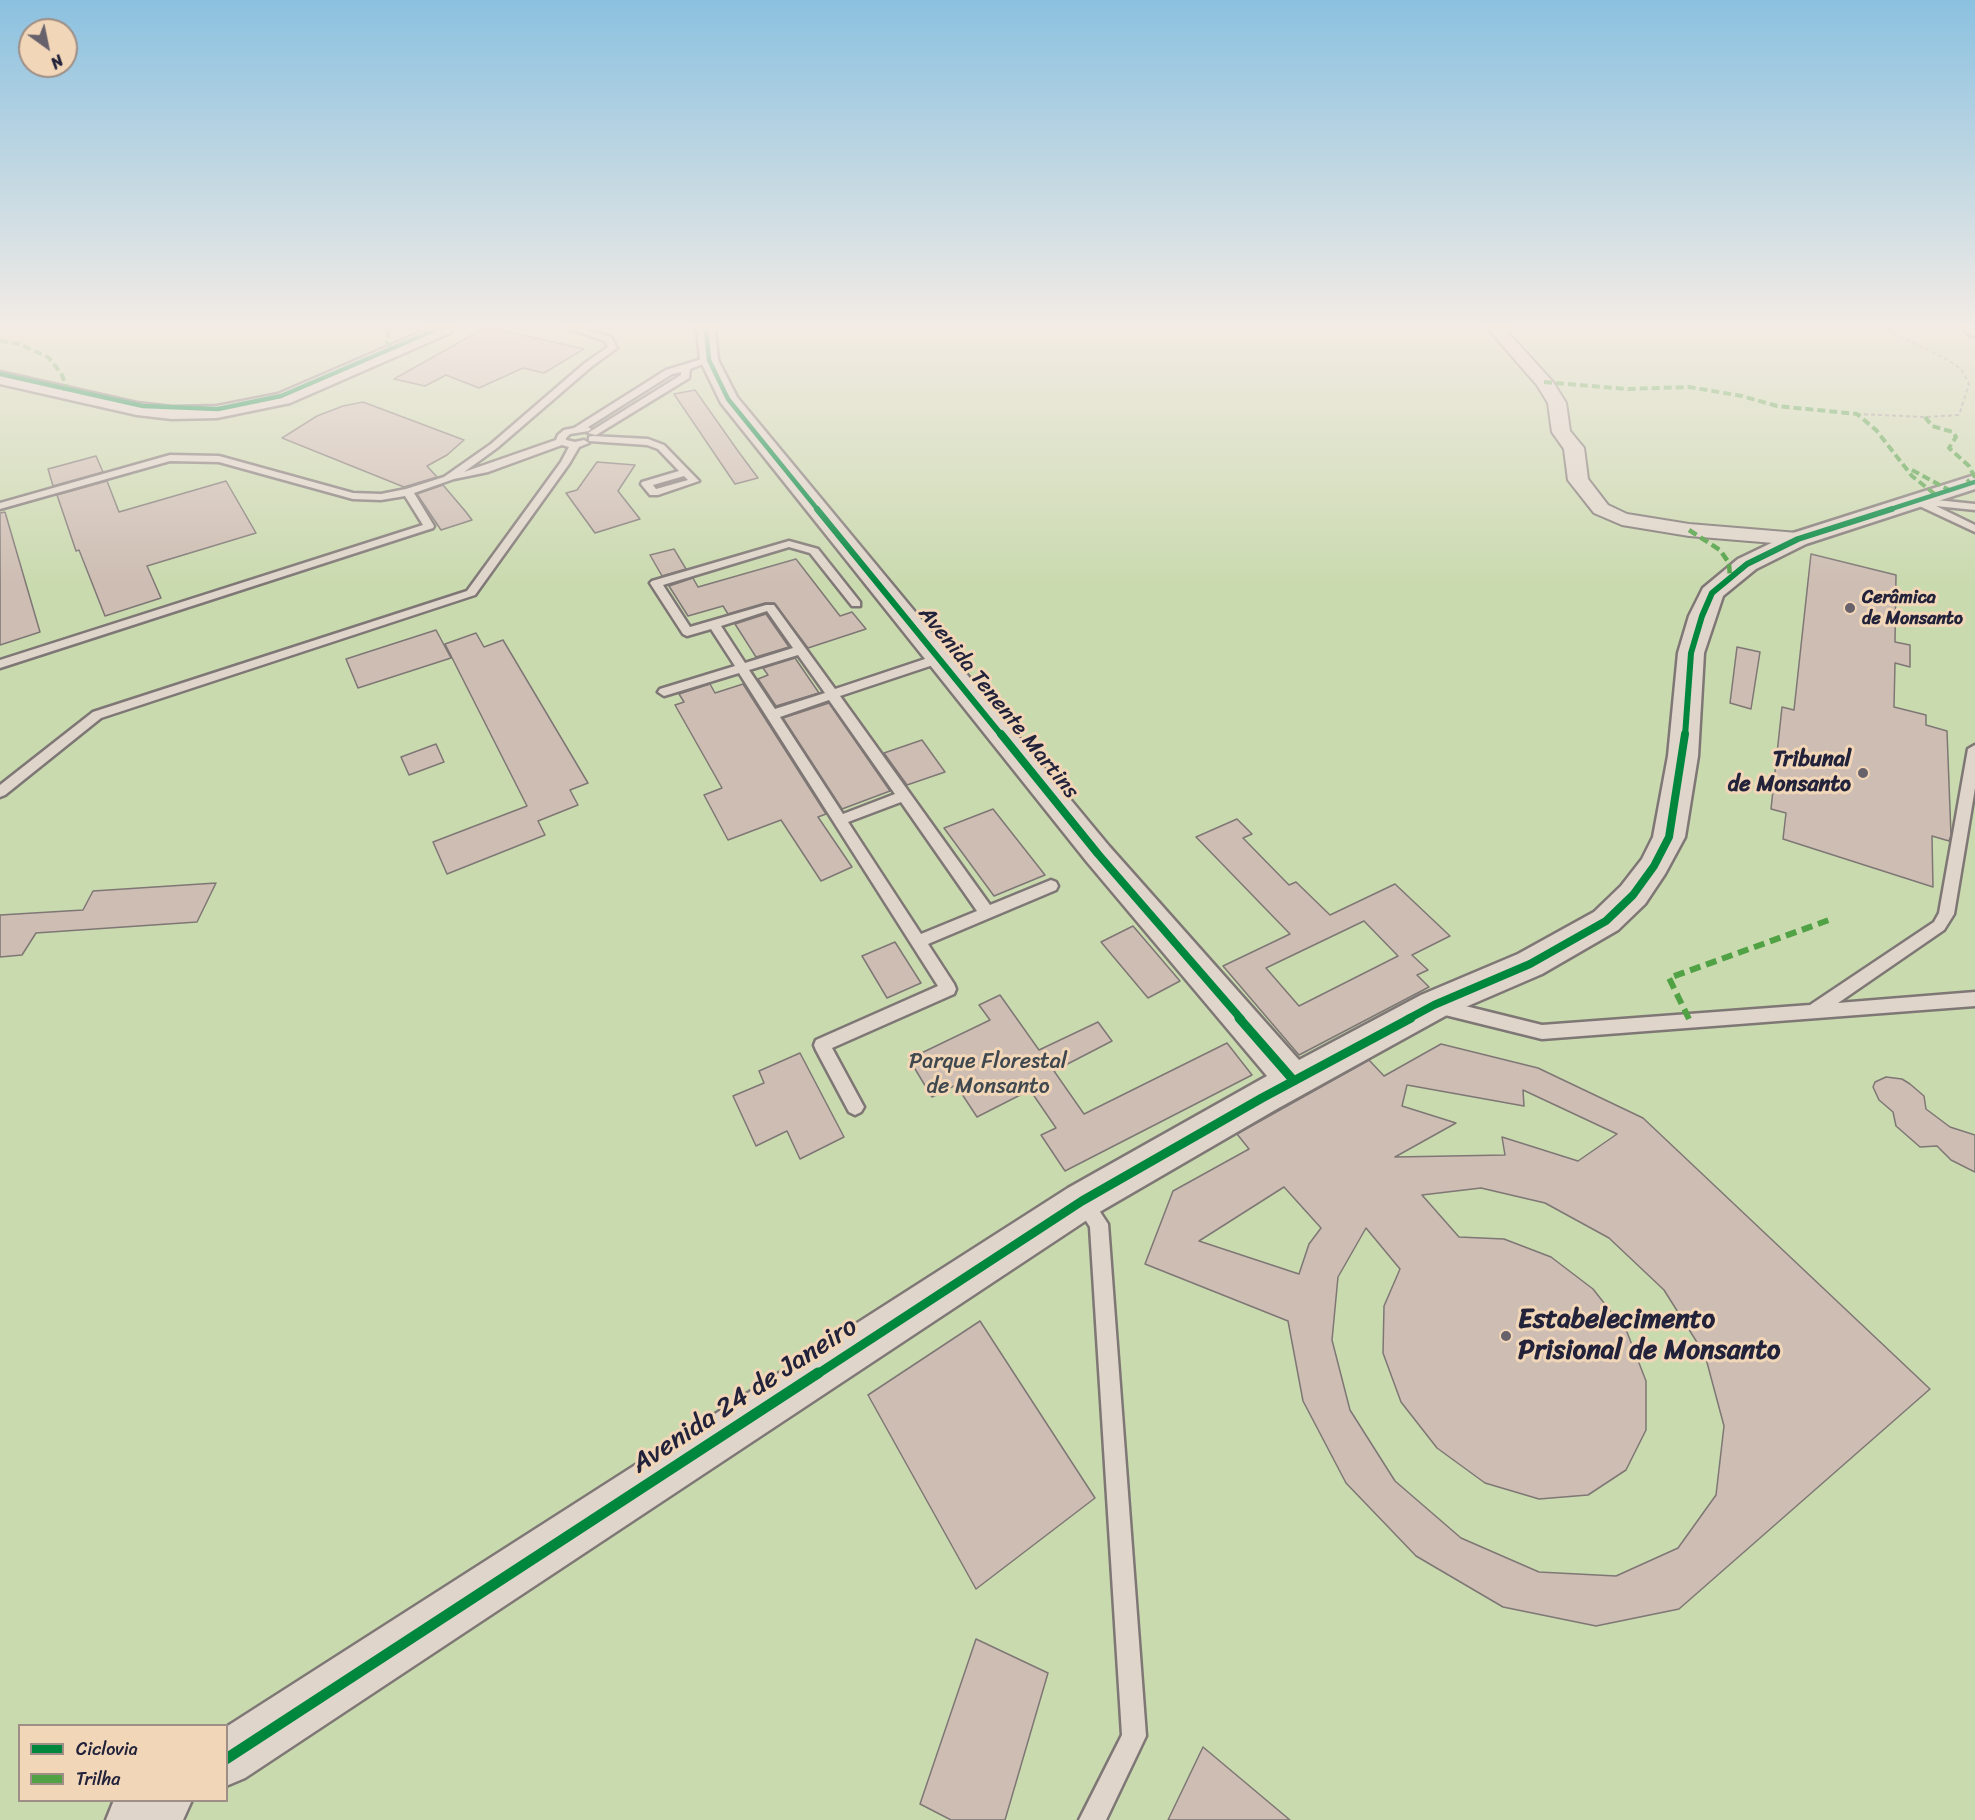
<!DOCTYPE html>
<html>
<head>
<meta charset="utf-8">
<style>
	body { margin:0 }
	#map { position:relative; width:1975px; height:1820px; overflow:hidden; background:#e4d5c5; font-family:Sriracha,sans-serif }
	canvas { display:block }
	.legend { position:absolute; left:18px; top:1724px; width:210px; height:78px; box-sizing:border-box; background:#f1d6b8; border:2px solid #9e8e86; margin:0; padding:8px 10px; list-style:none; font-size:18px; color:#22223b }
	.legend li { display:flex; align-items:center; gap:12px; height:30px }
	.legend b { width:30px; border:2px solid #9e8e86 }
	.north { position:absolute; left:18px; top:18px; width:60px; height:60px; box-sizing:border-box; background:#f1d6b8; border:2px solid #9e8e86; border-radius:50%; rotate:147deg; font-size:16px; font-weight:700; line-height:24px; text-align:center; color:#22223b }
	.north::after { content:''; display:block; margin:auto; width:21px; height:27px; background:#66616b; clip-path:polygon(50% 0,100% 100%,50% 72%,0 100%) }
</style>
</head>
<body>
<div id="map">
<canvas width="1975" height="1820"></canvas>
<ul class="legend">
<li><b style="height:8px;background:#00873e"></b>Ciclovia</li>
<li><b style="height:8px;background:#50a245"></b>Trilha</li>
</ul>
<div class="north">N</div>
</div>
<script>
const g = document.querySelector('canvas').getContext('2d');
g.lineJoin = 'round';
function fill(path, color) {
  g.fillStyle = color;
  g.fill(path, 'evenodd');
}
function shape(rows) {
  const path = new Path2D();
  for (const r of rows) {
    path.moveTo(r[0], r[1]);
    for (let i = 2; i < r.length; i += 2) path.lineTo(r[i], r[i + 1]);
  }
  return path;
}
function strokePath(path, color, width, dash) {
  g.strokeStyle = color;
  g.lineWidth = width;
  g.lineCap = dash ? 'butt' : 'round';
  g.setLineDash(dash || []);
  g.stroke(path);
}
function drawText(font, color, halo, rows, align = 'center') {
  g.font = font + ' Sriracha,sans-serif';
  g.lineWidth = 6;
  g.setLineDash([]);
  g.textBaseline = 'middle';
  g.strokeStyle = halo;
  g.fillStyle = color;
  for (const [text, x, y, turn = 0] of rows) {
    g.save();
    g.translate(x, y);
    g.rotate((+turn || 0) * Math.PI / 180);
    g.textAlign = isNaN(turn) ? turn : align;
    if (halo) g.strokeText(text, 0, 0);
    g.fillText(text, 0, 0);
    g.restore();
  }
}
fill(shape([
	[0,329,1975,329,1975,1820,0,1820],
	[20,1726,226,1726,226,1800,20,1800]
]), '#cadaaf');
const building = shape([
	[483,329,495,329,584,349,544,373,523,368,479,388,446,375,425,386,394,379,483,329],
	[695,390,738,451,758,478,735,484,674,394,695,390],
	[363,402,464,440,447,455,427,466,437,477,404,487,282,438,317,416,343,406,363,402],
	[96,456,103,472,53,486,48,469,96,456],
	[597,462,635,465,618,491,640,519,595,533,566,493,577,490,597,462],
	[107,481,119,512,226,481,256,533,147,566,161,598,105,616,79,550,76,551,57,495,107,481],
	[443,485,466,512,472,520,441,530,417,494,443,485],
	[5,512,40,632,0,645,0,513,5,512],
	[674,549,686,569,662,576,650,555,674,549],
	[1811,554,1896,575,1895,642,1910,645,1910,667,1895,663,1894,707,1926,715,1926,725,1947,731,1951,835,1949,841,1932,836,1933,887,1783,839,1786,813,1771,809,1782,707,1794,710,1811,554],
	[796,559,840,616,852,612,866,629,808,648,774,603,765,603,728,614,723,606,688,616,669,586,693,578,698,587,796,559],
	[766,614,789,647,756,657,735,624,766,614],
	[436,630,451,658,358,688,346,659,436,630],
	[476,633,484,647,503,640,588,783,570,790,578,805,538,821,545,835,447,874,433,842,527,806,445,644,476,633],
	[1737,647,1760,652,1751,709,1730,703,1737,647],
	[795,658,819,693,776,706,758,679,768,675,763,668,795,658],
	[710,684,715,693,743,684,826,814,818,817,852,867,821,881,781,820,728,840,704,795,722,788,675,705,684,702,679,694,710,684],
	[829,703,890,791,842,809,783,718,829,703],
	[922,740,945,772,907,785,884,753,922,740],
	[436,744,444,762,409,775,401,757,436,744],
	[993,809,1045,875,994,896,944,828,993,809],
	[1237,819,1252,834,1243,838,1289,885,1296,882,1330,915,1395,884,1450,936,1412,955,1428,970,1417,975,1429,987,1299,1055,1223,966,1290,934,1196,837,1237,819],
	[1364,921,1398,956,1299,1006,1266,968,1364,921],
	[216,883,197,922,36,933,22,955,0,957,0,915,83,910,93,891,216,883],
	[1133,926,1180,981,1148,998,1101,942,1133,926],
	[895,942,921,983,887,998,862,956,895,942],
	[1000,995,1039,1050,1098,1022,1112,1041,1054,1071,1084,1114,1227,1043,1252,1075,1065,1171,1041,1135,1056,1128,1030,1090,977,1117,956,1085,932,1097,909,1059,990,1020,979,1005,1000,995],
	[1441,1044,1538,1068,1643,1118,1930,1389,1679,1609,1596,1626,1503,1607,1416,1556,1346,1483,1303,1401,1288,1321,1145,1264,1173,1191,1249,1149,1237,1134,1369,1060,1384,1076,1441,1044],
	[1407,1085,1524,1106,1523,1090,1617,1134,1578,1161,1502,1137,1505,1155,1395,1157,1456,1123,1402,1106,1407,1085],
	[1284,1187,1321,1228,1309,1244,1299,1274,1199,1241,1284,1187],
	[1481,1188,1545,1203,1609,1238,1664,1290,1705,1355,1724,1426,1716,1495,1678,1548,1616,1576,1539,1572,1461,1538,1395,1481,1350,1410,1332,1340,1338,1277,1366,1228,1400,1269,1384,1306,1383,1353,1401,1402,1437,1448,1485,1483,1539,1499,1588,1495,1626,1470,1646,1430,1646,1381,1627,1332,1593,1289,1551,1257,1504,1239,1459,1237,1422,1195,1481,1188],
	[800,1053,844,1137,800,1159,787,1131,756,1146,733,1096,764,1083,759,1071,800,1053],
	[1886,1077,1902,1079,1910,1084,1924,1096,1926,1109,1950,1127,1975,1135,1975,1172,1951,1160,1937,1146,1920,1147,1896,1126,1893,1112,1879,1100,1873,1087,1875,1082,1886,1077],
	[980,1321,1095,1498,976,1589,868,1395,980,1321],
	[976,1639,1048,1673,1005,1820,951,1820,920,1804,976,1639],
	[1203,1747,1290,1820,1168,1820,1203,1747]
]);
fill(building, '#cdbdb2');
strokePath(building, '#7e7775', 1.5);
const lane = shape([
	[569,329,584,329,611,337,617,348,591,367,497,448,464,472,556,440,558,435,564,430,574,428,666,370,709,357,713,360,690,369,689,378,596,435,588,433,681,375,681,372,672,374,588,427,591,429,589,431,570,434,566,438,566,440,575,442,584,440,589,443,579,447,569,464,475,595,101,718,5,795,0,797,0,785,93,712,467,591,561,462,569,447,562,445,488,472,454,479,414,493,434,526,433,528,0,668,0,660,423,525,405,496,381,500,353,499,219,462,170,461,0,509,0,503,170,455,219,456,353,493,381,494,406,489,444,477,491,444,585,363,608,347,605,341,569,329],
	[592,436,648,439,664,445,699,481,658,495,650,495,641,484,642,482,679,471,658,449,647,445,589,441,589,437,592,436],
	[684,476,688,480,656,489,653,485,684,476],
	[1917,498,1975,504,1975,510,1936,506,1975,525,1975,532,1913,503,1912,501,1917,498],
	[789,541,818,549,860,602,860,606,852,606,810,553,789,547,663,585,690,627,766,605,774,605,835,689,934,656,942,656,942,662,840,696,990,905,1051,880,1056,882,1058,886,1056,890,928,944,954,984,956,989,954,994,832,1048,864,1107,861,1112,855,1115,849,1112,816,1050,814,1045,816,1040,938,986,739,673,664,696,658,692,660,689,735,666,711,629,687,636,683,634,650,583,652,581,789,541],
	[767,611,793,648,745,663,721,626,767,611],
	[798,655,825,693,775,709,749,670,798,655],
	[829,700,895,794,843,814,780,717,829,700],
	[901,802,977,911,921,934,848,822,901,802],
	[1975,745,1975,788,1954,914,1944,930,1838,1003,1975,992,1975,1006,1542,1039,1437,1013,1431,1011,1429,1006,1431,1001,1437,999,1542,1025,1810,1005,1934,922,1939,913,1968,749,1975,745],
	[1082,1192,1089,1195,1108,1224,1146,1736,1106,1820,1079,1820,1122,1735,1090,1227,1073,1201,1075,1195,1082,1192]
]);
const street = shape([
	[1488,329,1505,329,1553,382,1566,403,1570,431,1584,448,1588,479,1608,505,1627,514,1689,524,1798,533,1806,534,1809,539,1806,544,1798,545,1689,536,1622,525,1594,513,1568,480,1564,449,1552,432,1548,403,1537,385,1488,329]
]);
const secondary = shape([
	[428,329,453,329,450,333,290,403,217,418,172,419,137,415,0,384,0,372,137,403,172,407,217,406,278,394,428,329],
	[697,329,715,329,718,360,737,397,1109,846,1299,1060,1421,995,1518,954,1594,912,1621,886,1642,859,1653,837,1668,756,1678,653,1689,616,1703,588,1738,559,1790,534,1975,475,1975,489,1806,544,1756,569,1723,596,1704,653,1698,756,1685,837,1665,874,1645,904,1618,930,1542,974,1447,1015,1275,1110,1096,1214,245,1778,226,1786,226,1727,1068,1188,1267,1076,1087,862,721,403,700,360,697,329],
	[1964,329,1975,329,1975,336,1969,335,1964,329],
	[114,1800,192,1800,183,1820,106,1820,114,1800]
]);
strokePath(lane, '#7e7775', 5);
strokePath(street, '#7e7775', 4);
strokePath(secondary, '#7e7775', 5);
strokePath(shape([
	[1857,414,1925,417,1959,415,1969,384,1961,369,1948,360,1886,329]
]), '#a29b96', 2, [4, 3]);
fill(lane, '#dfd5ca');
fill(street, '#dfd5ca');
fill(secondary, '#dfd5ca');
strokePath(shape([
	[389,329,387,342,392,350],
	[0,341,19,344,48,357,61,373,67,387,62,390],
	[1544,382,1628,389,1689,387,1742,396,1777,406,1857,414,1876,430,1912,476,1936,495],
	[1925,417,1932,426,1953,432,1956,437,1949,448,1969,466,1974,476,1967,482],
	[1912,470,1951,491]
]), '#50a245', 4, [8, 4]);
strokePath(shape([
	[1689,530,1720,550,1729,563,1730,578]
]), '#50a245', 4.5, [9, 4.5]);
strokePath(shape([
	[1689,1019,1669,978,1829,920]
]), '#50a245', 6, [11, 6]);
strokePath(shape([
	[706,329,709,360,728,399,818,510],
	[0,374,143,406,218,409,281,396,437,329],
	[1888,510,1975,482]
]), '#00873e', 4.5);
strokePath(shape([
	[817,509,1002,736],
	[1685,736,1691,653,1702,616,1712,593,1747,564,1798,539,1892,509]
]), '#00873e', 6);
strokePath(shape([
	[1001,734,1098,854,1241,1019],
	[1408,1019,1434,1005,1530,964,1606,921,1633,895,1654,866,1669,837,1685,734]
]), '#00873e', 8);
strokePath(shape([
	[1239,1018,1294,1081],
	[816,1375,1082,1201,1262,1098,1411,1018]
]), '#00873e', 9);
strokePath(shape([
	[226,1759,818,1373]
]), '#00873e', 11);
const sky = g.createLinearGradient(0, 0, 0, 584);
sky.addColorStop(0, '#8bc1e0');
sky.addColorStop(0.56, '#f3ece5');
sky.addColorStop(1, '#f3ece500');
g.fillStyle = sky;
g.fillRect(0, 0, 1975, 584);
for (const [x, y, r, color] of [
	[1850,608,6,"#66616b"],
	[1863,773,6,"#66616b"],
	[1506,1336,6,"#66616b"]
]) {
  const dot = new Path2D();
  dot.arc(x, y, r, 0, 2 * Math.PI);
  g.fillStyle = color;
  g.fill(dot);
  strokePath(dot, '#f1d6b8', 2);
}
drawText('bold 18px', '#22223b', '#f1d6b8', [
	["Cerâmica",1862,598],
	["de Monsanto",1862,619]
], 'left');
drawText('22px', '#22223b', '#f1d6b8', [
	["Avenida Tenente Martins",998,703,51]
]);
drawText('bold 22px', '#22223b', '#f1d6b8', [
	["Tribunal",1851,760],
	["de Monsanto",1851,785]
], 'right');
drawText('22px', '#3f484f', '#f1d6b8', [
	["Parque Florestal",988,1062],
	["de Monsanto",988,1087]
]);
drawText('bold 27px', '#22223b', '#f1d6b8', [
	["Estabelecimento",1518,1320],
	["Prisional de Monsanto",1518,1351]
], 'left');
drawText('27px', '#22223b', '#f1d6b8', [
	["Avenida 24 de Janeiro",745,1396,-33]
]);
</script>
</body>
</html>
